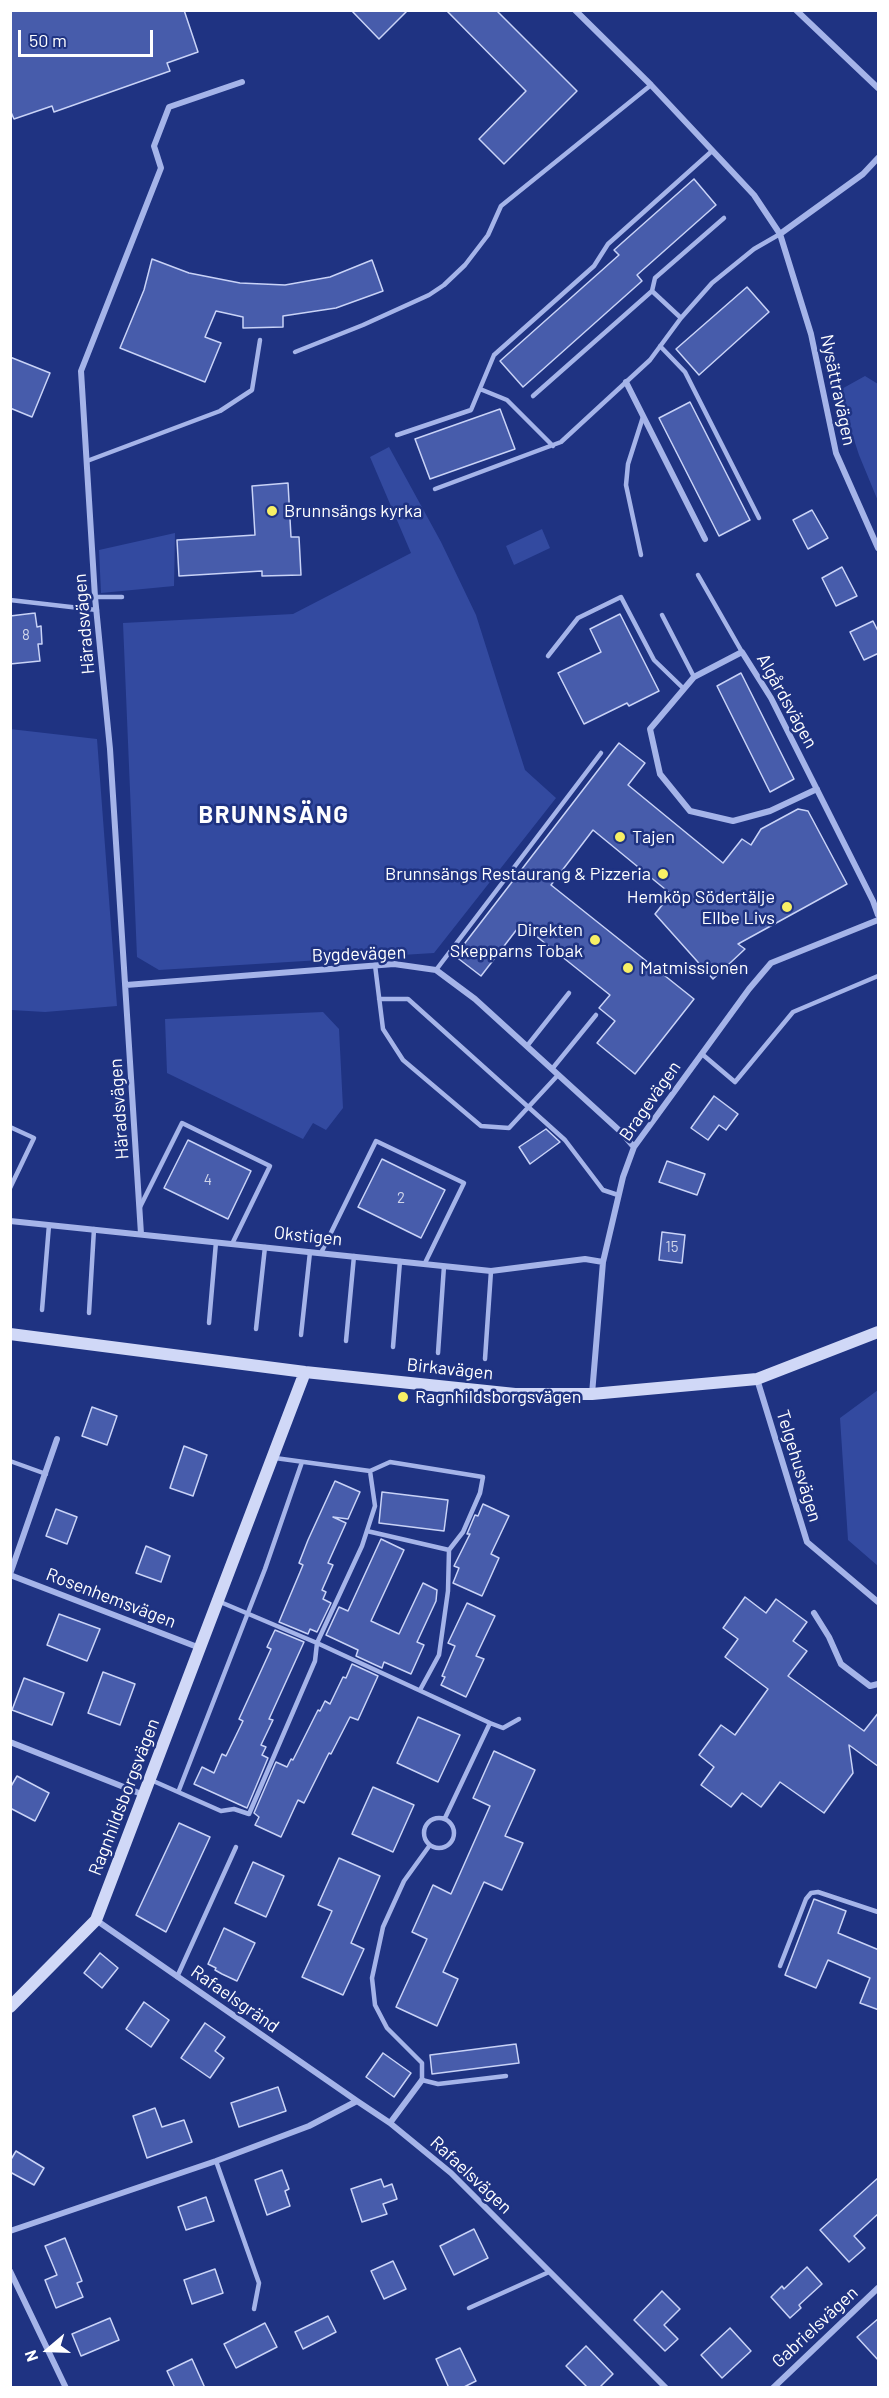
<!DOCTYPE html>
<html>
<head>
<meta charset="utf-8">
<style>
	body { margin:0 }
	#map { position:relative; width:889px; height:2398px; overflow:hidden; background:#1f3382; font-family:Barlow,sans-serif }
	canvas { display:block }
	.frame { position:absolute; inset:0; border:12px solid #fff; pointer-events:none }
	.north { position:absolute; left:18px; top:2320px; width:60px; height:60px; -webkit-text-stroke:4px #1f3382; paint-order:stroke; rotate:251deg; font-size:16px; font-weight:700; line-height:24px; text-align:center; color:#fff }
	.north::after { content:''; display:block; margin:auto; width:21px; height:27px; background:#fff; clip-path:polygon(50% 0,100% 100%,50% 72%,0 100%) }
	.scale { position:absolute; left:18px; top:30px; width:135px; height:27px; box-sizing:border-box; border:3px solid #fff; border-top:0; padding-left:8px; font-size:18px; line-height:21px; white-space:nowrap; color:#fff; -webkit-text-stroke:4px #1f3382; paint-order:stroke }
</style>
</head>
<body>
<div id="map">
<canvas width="889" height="2398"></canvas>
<div class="frame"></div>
<div class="north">N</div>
<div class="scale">50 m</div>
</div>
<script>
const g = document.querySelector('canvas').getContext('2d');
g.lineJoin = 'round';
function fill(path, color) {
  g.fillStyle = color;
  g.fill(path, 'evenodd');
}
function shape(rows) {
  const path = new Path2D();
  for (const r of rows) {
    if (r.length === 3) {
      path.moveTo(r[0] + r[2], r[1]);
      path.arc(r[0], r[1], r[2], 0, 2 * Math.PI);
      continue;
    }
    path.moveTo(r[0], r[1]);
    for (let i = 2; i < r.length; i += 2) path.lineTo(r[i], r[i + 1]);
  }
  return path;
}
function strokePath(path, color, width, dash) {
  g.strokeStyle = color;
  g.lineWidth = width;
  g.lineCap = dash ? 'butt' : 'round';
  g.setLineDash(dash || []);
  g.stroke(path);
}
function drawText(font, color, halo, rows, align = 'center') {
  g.font = font + ' Barlow,sans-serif';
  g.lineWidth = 5;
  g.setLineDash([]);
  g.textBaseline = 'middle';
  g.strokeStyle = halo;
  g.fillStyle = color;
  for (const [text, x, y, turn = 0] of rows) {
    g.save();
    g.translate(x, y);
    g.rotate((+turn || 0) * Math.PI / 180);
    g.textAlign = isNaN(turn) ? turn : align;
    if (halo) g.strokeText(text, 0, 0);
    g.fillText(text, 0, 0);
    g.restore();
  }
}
fill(shape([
	[865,376,878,384,878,501,859,455,838,391],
	[389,447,441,542,476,615,525,770,556,798,434,953,159,970,137,957,123,623,293,614,411,553,370,457],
	[542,529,550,548,514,565,506,546],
	[175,533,174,586,101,593,99,550],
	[10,729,97,739,117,1006,45,1012,11,1010],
	[323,1012,339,1029,343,1108,326,1130,313,1123,303,1139,167,1073,165,1019],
	[878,1390,878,1566,848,1540,840,1418]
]), '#334aa0');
const building = shape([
	[10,10,184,10,198,52,167,63,170,71,54,112,52,106,14,119,10,110,10,10],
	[351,10,408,10,379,39,351,10],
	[446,10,496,10,577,91,504,164,479,139,526,91,446,10],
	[694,179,716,205,637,275,642,281,523,387,500,361,619,255,614,250,694,179],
	[152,259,189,273,240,283,285,285,330,277,372,260,383,291,336,308,283,316,283,327,243,328,243,317,216,311,205,337,221,343,205,382,120,348,144,290,152,259],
	[747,287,769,312,699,375,676,349,747,287],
	[10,357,50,373,32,417,10,408,10,357],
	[690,402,750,520,719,536,659,418,690,402],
	[500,409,515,449,430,479,415,439,500,409],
	[288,483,291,537,299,537,301,575,262,576,262,571,179,576,177,540,255,535,252,486,288,483],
	[812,510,828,538,808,549,793,520,812,510],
	[842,567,857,596,836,606,822,578,842,567],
	[35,613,37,627,41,626,42,644,38,644,40,661,10,664,10,616,35,613],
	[620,614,659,691,629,706,627,703,584,724,558,673,601,652,590,629,620,614],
	[873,621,879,633,879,653,864,660,850,632,873,621],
	[741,673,794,779,770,792,717,686,741,673],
	[619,743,645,763,628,785,723,863,742,839,751,845,761,829,798,809,808,811,847,884,738,944,745,949,713,979,655,914,671,894,593,830,551,885,694,999,635,1074,597,1043,615,1021,599,1008,610,995,521,924,481,976,455,956,619,743],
	[714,1096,738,1114,726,1130,719,1125,708,1140,691,1128,714,1096],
	[546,1129,560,1142,530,1164,519,1147,546,1129],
	[188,1140,251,1171,228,1219,164,1188,188,1140],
	[382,1159,445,1190,421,1238,358,1207,382,1159],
	[667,1161,705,1174,697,1195,659,1182,667,1161],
	[662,1232,685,1235,682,1263,659,1260,662,1232],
	[92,1407,117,1416,107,1445,82,1436,92,1407],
	[184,1446,207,1455,193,1496,170,1488,184,1446],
	[335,1481,360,1492,348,1519,333,1517,346,1523,328,1563,333,1565,322,1590,326,1592,323,1599,331,1603,317,1632,310,1629,308,1634,279,1622,303,1565,299,1563,308,1540,335,1481],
	[382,1492,448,1500,444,1531,379,1523,382,1492],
	[483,1504,509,1516,491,1554,499,1558,482,1596,453,1583,459,1568,454,1566,470,1534,467,1534,475,1515,478,1516,483,1504],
	[56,1509,77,1517,67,1544,46,1536,56,1509],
	[381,1539,404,1550,371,1621,399,1634,423,1583,437,1590,436,1601,417,1642,424,1645,411,1674,384,1662,382,1668,356,1656,358,1650,326,1635,339,1607,348,1611,381,1539],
	[146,1546,170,1556,161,1582,136,1573,146,1546],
	[745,1597,766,1613,776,1599,807,1622,793,1641,807,1651,788,1676,864,1731,879,1712,879,1767,849,1745,853,1773,824,1813,780,1782,761,1807,742,1793,731,1807,701,1785,714,1767,699,1755,721,1725,735,1735,768,1689,725,1657,738,1639,723,1628,745,1597],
	[467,1603,495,1616,476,1656,484,1659,466,1697,441,1685,445,1677,442,1676,455,1646,448,1643,467,1603],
	[59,1614,100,1629,87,1661,47,1645,59,1614],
	[275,1630,304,1642,269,1719,273,1720,261,1745,266,1747,262,1755,268,1758,247,1808,194,1784,202,1767,214,1773,222,1754,226,1756,243,1721,239,1719,271,1649,267,1647,275,1630],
	[352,1664,378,1676,358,1720,350,1717,331,1754,329,1753,304,1803,298,1800,281,1837,255,1825,259,1817,254,1813,276,1762,287,1767,291,1759,293,1760,318,1710,320,1711,325,1701,330,1704,343,1677,346,1678,352,1664],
	[103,1672,135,1684,120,1725,88,1713,103,1672],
	[24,1678,64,1693,52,1725,12,1710,24,1678],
	[418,1717,460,1735,438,1782,397,1763,418,1717],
	[494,1751,535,1770,505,1836,523,1843,502,1890,484,1882,443,1972,458,1979,437,2026,396,2007,427,1939,412,1932,433,1885,451,1894,490,1806,473,1798,494,1751],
	[17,1776,49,1793,35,1821,10,1808,10,1788,17,1776],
	[373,1787,414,1805,393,1852,352,1834,373,1787],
	[179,1823,210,1837,166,1932,136,1915,179,1823],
	[339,1858,380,1876,351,1943,364,1949,343,1995,302,1977,332,1911,318,1905,339,1858],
	[253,1862,284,1876,266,1917,235,1903,253,1862],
	[814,1899,846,1911,838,1933,879,1950,879,2010,860,2003,870,1978,828,1960,816,1988,785,1975,814,1899],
	[224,1928,255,1943,237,1981,222,1974,215,1970,216,1968,208,1964,224,1928],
	[100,1953,118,1968,102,1988,84,1973,100,1953],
	[144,2002,169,2020,151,2047,126,2029,144,2002],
	[205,2023,225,2037,215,2051,224,2058,210,2078,181,2058,205,2023],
	[516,2044,519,2063,432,2074,430,2055,516,2044],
	[383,2053,411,2073,394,2097,366,2077,383,2053],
	[278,2087,286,2111,239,2127,231,2103,278,2087],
	[155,2108,162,2127,184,2120,192,2142,147,2158,133,2116,155,2108],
	[16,2151,44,2168,34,2185,10,2172,10,2161,16,2151],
	[282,2170,289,2189,285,2191,290,2206,267,2215,255,2180,282,2170],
	[879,2177,879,2213,854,2236,865,2248,849,2262,820,2230,879,2177],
	[381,2179,384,2187,392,2184,397,2199,383,2204,387,2214,362,2222,351,2189,381,2179],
	[206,2197,214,2221,186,2230,178,2207,206,2197],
	[474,2229,488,2258,454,2275,440,2246,474,2229],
	[65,2238,82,2281,77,2283,83,2297,56,2308,45,2280,57,2275,45,2246,65,2238],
	[393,2261,406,2289,384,2299,371,2271,393,2261],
	[807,2267,822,2284,799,2305,801,2308,790,2318,771,2297,782,2286,784,2289,807,2267],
	[215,2269,223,2293,192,2304,184,2280,215,2269],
	[662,2291,680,2309,664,2325,678,2339,665,2351,634,2320,662,2291],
	[328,2316,336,2332,303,2349,295,2332,328,2316],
	[110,2318,119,2340,81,2356,72,2334,110,2318],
	[879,2318,879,2361,857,2337,879,2318],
	[265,2323,277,2347,236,2368,224,2344,265,2323],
	[730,2328,751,2351,722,2378,701,2355,730,2328],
	[586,2346,613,2374,599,2388,588,2388,566,2366,586,2346],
	[460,2348,476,2381,462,2388,449,2388,436,2359,460,2348],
	[192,2359,205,2388,175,2388,167,2371,192,2359]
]);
fill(building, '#475cab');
strokePath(building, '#c9d3f7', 1.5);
strokePath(shape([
	[652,291,681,318],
	[660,346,685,372,759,518],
	[295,352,363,325,429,295,444,285,465,265,488,235,501,206,651,85],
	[480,389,507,400,553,446],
	[533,396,652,291,655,278,724,218],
	[397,435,471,410,494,355,594,266,608,244,712,151],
	[87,461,220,411,252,390,260,340],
	[435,489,561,442,650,360,681,318,712,283,754,249,780,234],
	[641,555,626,485,628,464,643,417],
	[698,575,742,652],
	[95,597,122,597],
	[10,600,97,610],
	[662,615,694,677],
	[548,656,578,618,621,597,654,660,684,689],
	[375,965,383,1029,403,1060,481,1126,509,1128,558,1075],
	[436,970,601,753],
	[379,999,408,999,565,1140,603,1190,618,1195],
	[527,1046,569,993],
	[702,1054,735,1082,793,1012,878,976],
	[552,1069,596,1015],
	[10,1127,34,1138,10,1188],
	[140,1207,182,1123,270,1166,232,1244],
	[321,1253,376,1141,464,1183,425,1263],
	[42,1310,49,1225],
	[89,1313,94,1229],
	[209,1323,216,1242],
	[256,1329,265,1247],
	[301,1335,310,1252],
	[346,1341,354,1256],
	[393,1347,400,1261],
	[438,1353,444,1266],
	[485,1359,491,1271],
	[10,1461,46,1474],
	[370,1471,390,1462,483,1477,480,1493,463,1532,449,1550,448,1591,439,1655,420,1690],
	[367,1531,449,1550],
	[218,1601,317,1643,490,1723,503,1728,519,1719],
	[151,1780,221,1811,234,1809,249,1814,315,1661,317,1643,362,1546,375,1506,370,1471,275,1458],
	[179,1790,265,1569,302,1462],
	[439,1833,15],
	[445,1818,490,1723],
	[430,1845,404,1881,383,1927,372,1978,375,2005,387,2028,422,2063,422,2080,438,2084,506,2076],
	[780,1966,806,1899,811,1893,818,1892,878,1912],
	[177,1977,236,1847],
	[216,2161,259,2283,254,2309],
	[469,2308,549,2272]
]), '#a5b4e9', 4.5);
strokePath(shape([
	[575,10,651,85,754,195,780,234,811,334,836,453,878,548],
	[796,10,878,88],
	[780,234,863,174,878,158],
	[626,382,705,539],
	[817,789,770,811,733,821,690,811,660,774,650,729,694,677,742,652,771,698,873,901,878,915],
	[126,985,394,964,436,970,475,999,621,1132,634,1147],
	[10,1221,491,1271,585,1259,603,1262],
	[141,1234,110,749,95,597,81,371,161,168,154,146,169,107,242,82],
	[757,1379,807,1542,878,1602],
	[592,1394,603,1262,623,1177,634,1147,749,989,771,963,878,920],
	[10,1574,57,1439],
	[10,1575,200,1648],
	[814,1613,829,1637,841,1664,870,1686,878,1684],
	[10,1742,144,1795],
	[96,1920,357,2101],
	[390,2123,422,2080],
	[10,2231,216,2161,309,2126,357,2101,390,2123,451,2173,666,2388],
	[10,2271,66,2388],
	[773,2388,878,2288]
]), '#a5b4e9', 6);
strokePath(shape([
	[10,1334,305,1372,515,1394,592,1394,757,1379,878,1332],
	[10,2007,96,1920,305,1372]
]), '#d0d8f7', 12);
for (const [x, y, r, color] of [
	[272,511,6,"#f7ef65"],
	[620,837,6,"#f7ef65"],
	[663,874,6,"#f7ef65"],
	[787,907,6,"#f7ef65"],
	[595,940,6,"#f7ef65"],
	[628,968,6,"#f7ef65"],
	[403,1397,6,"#f7ef65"]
]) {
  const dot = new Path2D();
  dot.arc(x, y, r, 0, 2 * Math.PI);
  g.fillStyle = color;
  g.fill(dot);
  strokePath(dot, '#1f3382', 2);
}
drawText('15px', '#d1d6ea', null, [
	["8",26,635],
	["4",208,1180],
	["2",401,1198],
	["15",672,1247]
]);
drawText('18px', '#fff', '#1f3382', [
	["Nysättravägen",838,390,78],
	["Häradsvägen",84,624,-95],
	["Algårdsvägen",787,701,61],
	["Bygdevägen",359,954,-2],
	["Bragevägen",650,1101,-55],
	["Häradsvägen",119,1109,-94],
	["Okstigen",308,1236,6],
	["Birkavägen",450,1369,6],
	["Telgehusvägen",799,1466,73],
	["Rosenhemsvägen",111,1598,21],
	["Ragnhildsborgsvägen",124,1797,-69],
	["Rafaelsgränd",235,1999,35],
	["Rafaelsvägen",471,2175,43],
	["Gabrielsvägen",815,2327,-43]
]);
drawText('18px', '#fff', '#1f3382', [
	["Brunnsängs kyrka",284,511],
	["Tajen",632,837],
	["Brunnsängs Restaurang & Pizzeria",651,874,"right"],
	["Hemköp Södertälje",775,897,"right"],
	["Ellbe Livs",775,918,"right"],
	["Direkten",583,930,"right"],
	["Skepparns Tobak",583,951,"right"],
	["Matmissionen",640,968],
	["Ragnhildsborgsvägen",415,1397]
], 'left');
g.letterSpacing = '1.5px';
drawText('bold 24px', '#fff', '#1f3382', [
	["BRUNNSÄNG",274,815]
]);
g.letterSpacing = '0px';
</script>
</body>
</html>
